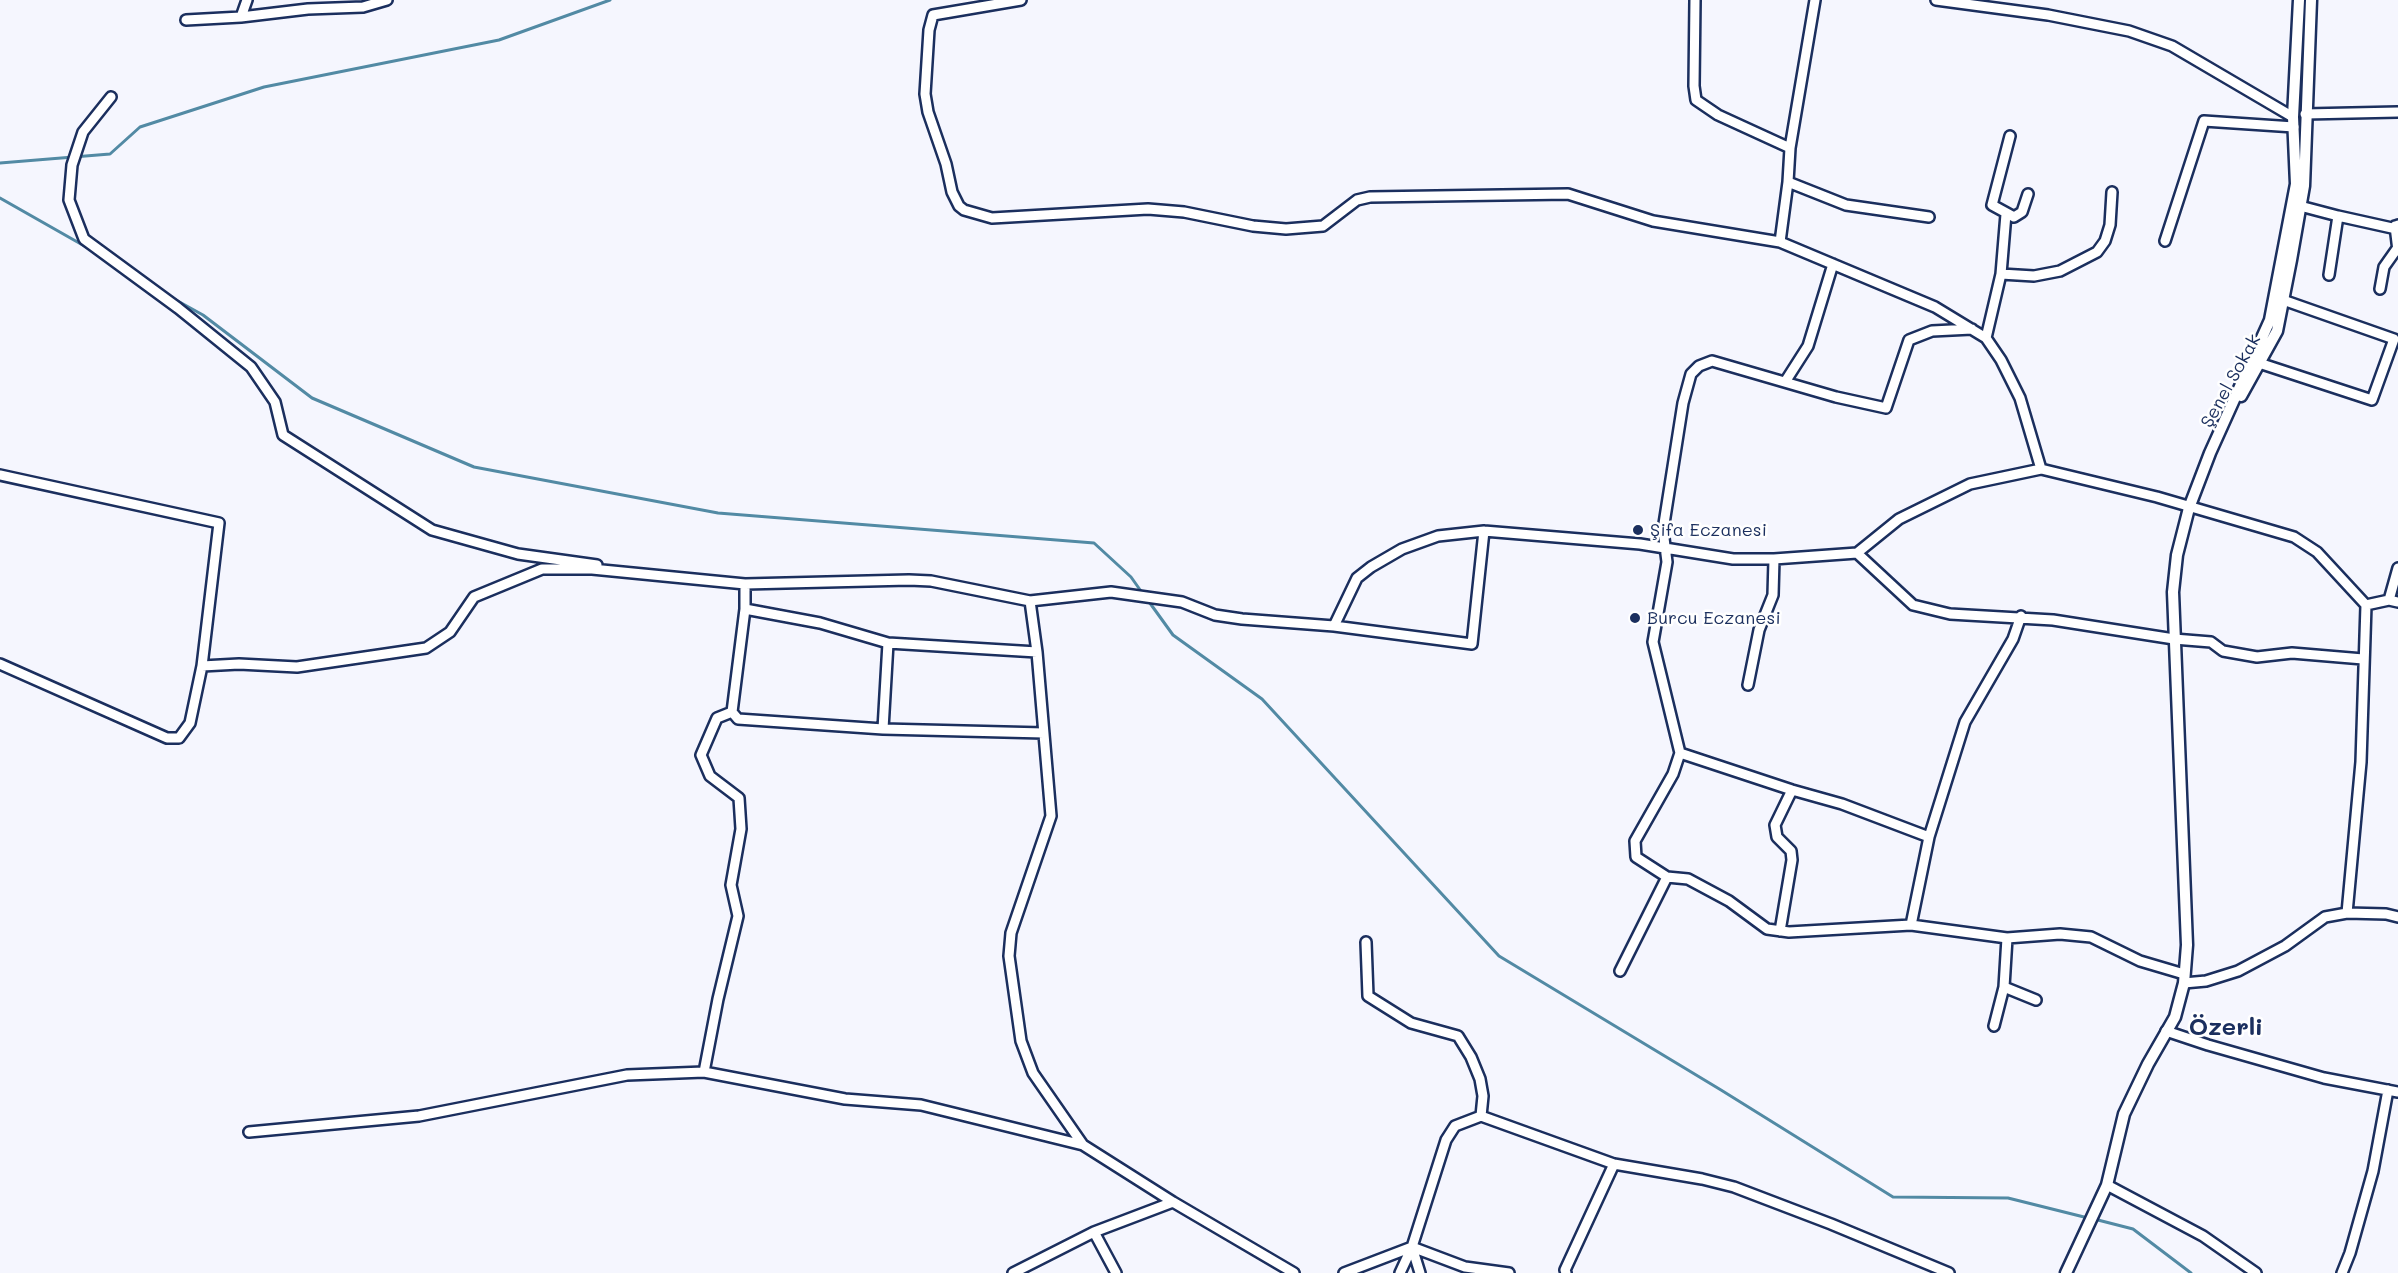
<!DOCTYPE html>
<html>
<head>
<meta charset="utf-8">
<style>
	body { margin:0 }
	canvas { display:block; background:#f5f6fe }
</style>
</head>
<body>
<canvas width="2398" height="1273"></canvas>
<script>
const g = document.querySelector('canvas').getContext('2d');
g.lineJoin = 'round';
function shape(rows) {
  const path = new Path2D();
  for (const r of rows) {
    path.moveTo(r[0], r[1]);
    for (let i = 2; i < r.length; i += 2) path.lineTo(r[i], r[i + 1]);
  }
  return path;
}
function strokePath(path, color, width, dash) {
  g.strokeStyle = color;
  g.lineWidth = width;
  g.lineCap = dash ? 'butt' : 'round';
  g.setLineDash(dash || []);
  g.stroke(path);
}
function drawText(font, color, halo, rows, align = 'center') {
  g.font = font + ' Mali,sans-serif';
  g.lineWidth = 5;
  g.setLineDash([]);
  g.textBaseline = 'middle';
  g.strokeStyle = halo;
  g.fillStyle = color;
  for (const [text, x, y, turn = 0] of rows) {
    g.save();
    g.translate(x, y);
    g.rotate((+turn || 0) * Math.PI / 180);
    g.textAlign = isNaN(turn) ? turn : align;
    if (halo) g.strokeText(text, 0, 0);
    g.fillText(text, 0, 0);
    g.restore();
  }
}
strokePath(shape([
	[0,163,110,154,140,127,264,87,499,40,610,0],
	[0,198,95,252],
	[165,294,203,315,312,398,474,467,718,513,1094,543,1131,577,1143,594],
	[1147,599,1173,635,1262,699,1499,956,1721,1090,1893,1197,2008,1198,2088,1218],
	[2094,1219,2133,1229,2191,1273]
]), '#528aa4', 3);
const minor = shape([
	[1021,0,933,15,929,30,925,94,928,112,946,164,952,192,959,206,964,210,992,218,1148,209,1184,212,1253,226,1286,229,1323,226,1357,200,1370,197,1568,194,1653,221,1780,242,1935,307,1986,338,2001,360,2020,398,2041,469],
	[1695,0,1694,86,1696,100,1718,115,1790,148],
	[1936,0,2048,15,2129,31,2172,46,2293,117],
	[241,17,247,0],
	[186,20,241,17,308,9,363,7,387,0],
	[111,97,83,132,72,165,69,200,84,239,178,308,251,367,275,402,283,435,432,530,518,554,597,565],
	[2305,114,2398,112],
	[2010,136,1992,205,2014,217,2022,212,2028,194],
	[1788,182,1846,205,1929,217],
	[2300,206,2338,216,2329,275],
	[2338,216,2392,228,2398,225],
	[2395,226,2398,251],
	[2165,241,2204,121,2294,127],
	[1780,242,1788,182,1790,148,1815,0],
	[2001,274,2034,276,2060,271,2097,252,2105,241,2110,225,2112,192],
	[2380,289,2384,267,2396,250],
	[1972,329,1932,331,1909,340,1886,408,1836,397,1712,361,1699,366,1691,374,1683,403,1663,530,1667,562,1653,642,1680,753,1673,774,1635,841,1636,857,1667,877,1688,879,1729,901,1767,929,1789,932,1911,925,2007,938,2060,934,2091,937,2140,961,2184,974],
	[1986,338,2001,274,2006,214],
	[2259,363,2372,400,2394,339,2283,300],
	[1785,382,1808,346,1833,264],
	[0,475,219,523,202,666,190,723,179,738,167,738,0,664],
	[1857,553,1913,605,1950,614,2053,620,2174,639,2211,642,2223,651,2257,657,2292,653,2363,659],
	[745,584,745,609,732,712,738,719,883,729,1044,733],
	[2389,600,2398,568],
	[1030,601,1037,652,1051,816,1011,933,1009,956,1021,1041,1033,1073,1083,1145,1173,1202,1294,1273],
	[2366,605,2389,600,2398,602],
	[745,609,820,623,888,643,1037,652],
	[1334,626,1357,578,1371,567,1402,549,1438,536,1484,531,1640,544,1733,559,1774,559,1857,553,1899,519,1970,484,2041,469,2157,497,2294,537,2317,552,2366,605,2361,762,2347,913],
	[202,666,239,664,297,667,426,648,450,632,474,597,542,569,592,569,745,584,909,580,931,581,1030,601,1111,592,1182,602,1215,615,1242,619,1334,626,1472,644,1484,531],
	[1748,685,1759,630,1773,595,1774,559],
	[883,729,888,643],
	[1680,753,1792,790,1842,804,1929,837],
	[1911,925,1929,837,1965,722,2013,639,2021,616],
	[1780,931,1792,860,1791,851,1777,837,1775,825,1792,790],
	[1366,942,1368,996,1411,1023,1458,1036,1471,1057,1480,1079,1483,1096,1481,1116],
	[1620,971,1667,877],
	[2184,983,2206,981,2238,971,2285,946,2325,917,2347,913,2386,914,2398,917],
	[2004,987,2036,1000],
	[1994,1026,2004,987,2007,938],
	[2166,1031,2208,1045,2324,1078,2398,1092],
	[704,1072,718,999,738,916,731,885,741,829,739,798,710,776,701,755,717,718,732,712],
	[249,1132,419,1116,627,1075,704,1072,845,1099,921,1105,1083,1145],
	[2107,1185,2203,1236,2256,1273],
	[1094,1232,1116,1273],
	[1412,1247,1420,1273],
	[1013,1273,1094,1232,1173,1202],
	[1344,1273,1412,1247,1465,1267,1509,1273],
	[1400,1273,1412,1247,1446,1140,1455,1126,1481,1116,1614,1164,1702,1179,1734,1187,1831,1224,1949,1273],
	[1566,1273,1565,1270,1614,1164],
	[2342,1273,2350,1253,2373,1171,2388,1090]
]);
const tertiary = shape([
	[2241,396,2277,331,2291,260,2304,186,2311,0],
	[2066,1273,2107,1185,2124,1114,2148,1064,2175,1017,2184,983,2187,945,2173,592,2177,555,2189,508,2210,453,2270,320,2296,184,2293,117,2299,0]
]);
strokePath(minor, '#1b2f5e', 14);
strokePath(tertiary, '#1b2f5e', 15);
strokePath(minor, '#fff', 9);
strokePath(tertiary, '#fff', 10);
for (const [x, y, r, color] of [
	[1638,530,6,"#1b2f5e"],
	[1635,618,6,"#1b2f5e"]
]) {
  const dot = new Path2D();
  dot.arc(x, y, r, 0, 2 * Math.PI);
  g.fillStyle = color;
  g.fill(dot);
  strokePath(dot, '#fff', 2);
}
drawText('18px', '#1b2f5e', '#fff', [
	["Şenel Sokak",2231,381,-61]
]);
drawText('18px', '#1b2f5e', '#fff', [
	["Şifa Eczanesi",1650,530],
	["Burcu Eczanesi",1647,618]
], 'left');
drawText('bold 24px', '#1b2f5e', '#fff', [
	["Özerli",2226,1028]
]);
</script>
</body>
</html>
